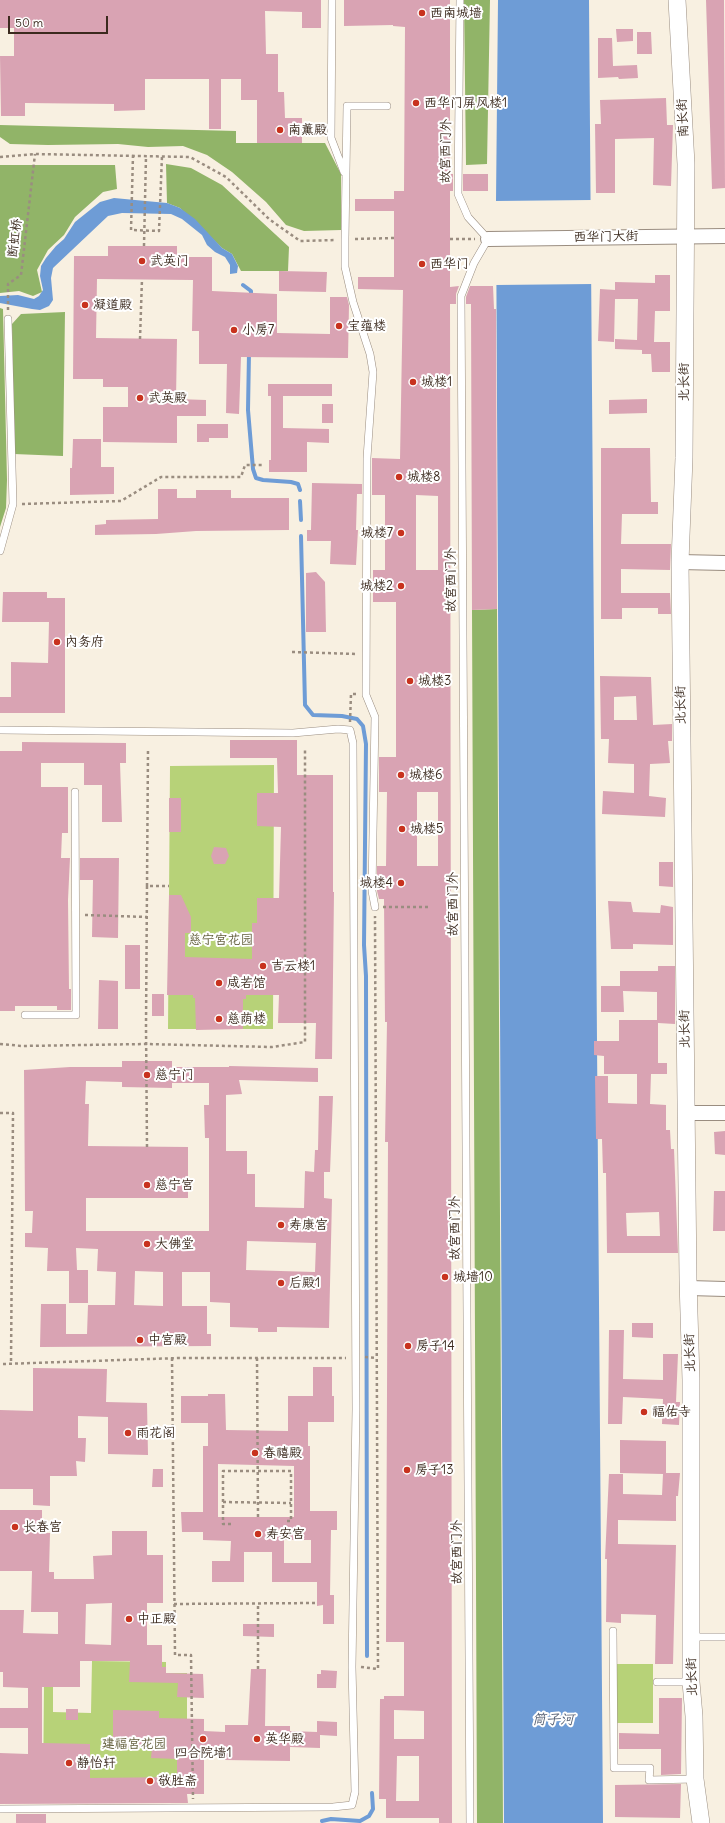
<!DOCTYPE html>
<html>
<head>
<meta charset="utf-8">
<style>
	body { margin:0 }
	#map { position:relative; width:725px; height:1823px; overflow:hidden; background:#f8f0e1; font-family:Delius,sans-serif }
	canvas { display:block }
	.scale { position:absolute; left:8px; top:16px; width:100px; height:18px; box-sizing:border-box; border:2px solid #3b2a1e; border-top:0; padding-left:5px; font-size:12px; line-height:14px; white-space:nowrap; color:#3b2a1e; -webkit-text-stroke:3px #fff; paint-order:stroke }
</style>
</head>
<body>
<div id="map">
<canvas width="725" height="1823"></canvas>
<div class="scale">50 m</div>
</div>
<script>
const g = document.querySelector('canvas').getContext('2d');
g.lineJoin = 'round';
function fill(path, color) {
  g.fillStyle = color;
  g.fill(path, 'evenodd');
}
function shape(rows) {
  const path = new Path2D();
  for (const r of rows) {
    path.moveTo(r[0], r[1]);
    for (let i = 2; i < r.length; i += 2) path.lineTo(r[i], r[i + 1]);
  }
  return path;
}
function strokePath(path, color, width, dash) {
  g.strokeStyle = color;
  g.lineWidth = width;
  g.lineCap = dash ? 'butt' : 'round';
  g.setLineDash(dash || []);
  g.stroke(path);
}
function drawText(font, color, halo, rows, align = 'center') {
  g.font = font + ' Delius,"LXGW WenKai TC",sans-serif';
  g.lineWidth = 4;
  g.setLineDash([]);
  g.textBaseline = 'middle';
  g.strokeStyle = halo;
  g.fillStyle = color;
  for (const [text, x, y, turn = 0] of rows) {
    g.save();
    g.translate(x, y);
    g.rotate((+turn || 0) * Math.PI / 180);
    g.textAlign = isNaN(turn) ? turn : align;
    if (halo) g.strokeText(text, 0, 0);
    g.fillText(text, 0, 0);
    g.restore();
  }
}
fill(shape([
	[274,765,273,1029,168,1029,170,766],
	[92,1661,166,1662,166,1673,187,1673,187,1796,43,1797,44,1684,53,1684,53,1712,91,1713],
	[615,1664,653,1664,653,1723,615,1723]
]), '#b7d278');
fill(shape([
	[464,0,490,0,487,164,466,165],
	[0,125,236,131,236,143,325,143,341,174,341,230,304,231,286,225,266,202,232,172,207,155,183,146,148,147,118,144,48,145,10,144,0,137],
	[166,164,191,168,222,185,289,247,288,271,241,271,232,254,222,248,180,208,167,203],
	[0,165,115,165,117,189,103,192,75,217,64,235,48,250,37,270,42,292,33,296,19,291,0,293],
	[0,308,3,309,7,480,6,508,0,527],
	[65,312,63,456,14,454,12,324,21,314],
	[497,609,503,1823,477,1823,472,610]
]), '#91b468');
fill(shape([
	[498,0,589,0,603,1823,504,1823,496,201],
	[114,198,167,203,180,208,195,219,222,248,232,254,238,266,237,273,230,274,230,265,225,257,215,252,207,245,202,235,182,219,171,214,122,213,108,216,53,268,51,278,53,300,49,306,40,310,32,309,0,303,0,296,18,295,34,299,39,296,43,290,40,276,41,266,46,258,56,246,64,239,75,222,100,202]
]), '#6e9cd6');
fill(shape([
	[592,200,593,284,495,285,494,201]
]), '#f8f0e1');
strokePath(shape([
	[243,285,251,291,251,297],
	[249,353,248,410,253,469,256,478,263,480,291,482,298,484,300,490],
	[300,501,301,520],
	[301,536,305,705,313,715,342,716,357,719,363,726,366,744,364,945,366,976,367,1656],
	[322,1821,331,1819,360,1821,369,1816,373,1809,372,1793]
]), '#6e9cd6', 4);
fill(shape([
	[0,0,321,0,321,28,302,28,302,12,265,11,266,54,278,54,278,92,284,92,285,118,302,118,302,143,257,143,257,100,241,100,241,79,221,79,221,129,209,129,209,79,145,79,145,110,114,111,114,104,25,103,25,116,1,116,0,56,14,56,14,28,0,28],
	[344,0,450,0,450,174,453,174,453,191,450,191,450,287,459,286,456,294,456,304,450,304,452,1823,439,1823,439,1818,386,1818,386,1799,379,1799,380,1699,384,1699,384,1696,404,1696,404,1642,386,1642,388,1142,385,1142,387,1022,385,1022,384,899,379,899,377,891,377,866,386,866,387,792,379,792,379,757,396,757,396,602,373,602,373,570,385,570,385,495,372,495,372,458,400,459,403,290,358,289,358,277,394,277,394,211,355,211,355,199,394,199,394,191,404,191,405,27,393,26,393,25,344,26],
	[416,495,438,496,438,570,416,570],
	[417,792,438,792,438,866,417,866],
	[394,1710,424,1711,424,1739,394,1739],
	[397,1756,419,1756,419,1801,396,1801],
	[706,0,724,0,725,188,712,189],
	[616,29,633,29,633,41,617,42],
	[637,32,651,32,652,54,637,54],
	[598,38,612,38,613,66,637,65,638,78,619,79,618,77,598,78],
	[666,98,667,125,673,125,671,186,653,185,654,138,615,139,615,193,596,193,595,124,601,124,600,100],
	[463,174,488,174,488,191,463,191],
	[108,246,177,246,177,257,212,257,212,291,277,294,277,333,330,334,330,297,347,297,349,305,348,358,241,357,239,414,226,413,227,364,199,364,199,331,192,331,193,280,97,279,96,338,177,339,176,399,206,400,206,416,177,416,177,443,103,442,103,407,128,407,128,387,103,387,103,379,73,379,74,256,108,256],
	[279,271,327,272,326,292,279,291],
	[655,275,670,275,670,311,655,311,654,342,670,342,670,372,652,372,651,354,642,354,642,350,615,349,615,339,637,340,638,299,615,299,614,342,598,341,600,289,615,290,615,282,655,283],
	[470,286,493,286,494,309,496,309,497,609,472,610,471,304,466,304,466,297],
	[268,384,332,384,332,396,283,396,283,428,329,429,329,443,307,442,307,472,269,472,269,460,271,460,271,396,268,396],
	[647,399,647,413,609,414,609,400],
	[322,404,333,404,333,423,322,423],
	[197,424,228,424,228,438,209,438,209,442,197,442],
	[73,439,101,439,101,467,114,467,114,494,70,495,70,468,72,468],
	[601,448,650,448,651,502,658,502,658,514,622,514,621,544,671,544,670,570,621,569,621,593,670,593,671,614,658,614,658,608,622,608,622,619,601,619],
	[312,483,362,484,362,494,357,494,356,530,358,530,356,565,330,564,331,541,307,541,307,530,311,530],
	[158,489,177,489,177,498,196,498,196,490,231,490,231,498,289,498,289,530,196,531,156,534,95,535,95,525,106,524,106,520,158,519],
	[316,572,325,582,326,632,306,632,306,573],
	[3,592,47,592,47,598,65,598,65,713,0,713,0,697,11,697,11,662,48,663,49,622,2,622],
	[600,676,651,677,653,725,672,724,672,741,668,741,670,763,650,764,649,796,666,798,665,817,602,814,603,791,634,793,634,764,608,763,609,739,601,739],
	[636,696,637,720,614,720,614,697],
	[230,740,297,740,297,775,333,775,333,892,334,892,332,1059,315,1059,316,1023,278,1023,279,995,246,995,246,999,243,999,243,1029,196,1030,195,998,193,998,193,995,167,995,169,895,181,895,191,917,191,933,185,933,185,957,252,959,252,923,257,923,257,898,279,898,281,827,257,826,257,793,278,793,277,758,230,758],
	[22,742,126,743,126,763,120,763,122,822,102,822,102,785,84,785,84,763,41,763,41,787,68,787,68,833,62,833,61,858,70,858,68,900,69,989,71,989,71,1010,57,1010,57,1006,15,1006,15,1011,0,1011,0,751,22,751],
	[169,798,181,798,181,832,169,832],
	[214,847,226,848,229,856,225,864,214,864,211,856],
	[80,858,119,858,118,938,92,937,93,880,80,880],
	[659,862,673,862,673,887,659,886],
	[608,901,631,902,633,912,660,913,661,905,673,907,673,945,633,944,633,949,611,949],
	[125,945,140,945,140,989,125,989],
	[658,966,675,966,675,1024,658,1023,658,1063,667,1063,667,1074,651,1074,650,1104,666,1105,666,1130,670,1130,671,1149,674,1149,678,1253,607,1253,606,1173,603,1173,602,1139,596,1139,595,1076,608,1076,608,1103,637,1104,637,1074,604,1074,604,1056,594,1055,594,1041,619,1041,619,1020,657,1020,657,992,623,991,624,1012,601,1012,601,986,620,986,620,971,658,971],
	[659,1212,660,1236,627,1236,626,1213],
	[99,980,118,981,118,1029,98,1029],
	[152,994,164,994,164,1016,152,1016],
	[122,1061,172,1061,172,1067,229,1067,229,1066,318,1068,318,1082,239,1080,242,1094,226,1095,226,1151,247,1151,247,1174,255,1174,255,1207,304,1208,305,1171,314,1172,315,1150,318,1150,319,1096,333,1096,330,1172,324,1172,324,1198,332,1199,329,1328,277,1327,277,1332,258,1332,258,1328,230,1327,230,1303,210,1302,210,1272,182,1272,182,1306,207,1306,207,1334,211,1334,211,1346,40,1347,41,1304,66,1304,66,1334,87,1334,88,1305,115,1305,116,1272,97,1271,98,1249,76,1248,77,1270,88,1270,88,1303,69,1303,69,1271,47,1271,48,1248,25,1247,25,1233,32,1233,33,1211,25,1211,24,1070,70,1067,122,1067],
	[86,1081,122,1082,122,1087,172,1088,172,1083,209,1083,209,1105,204,1105,205,1138,209,1138,209,1231,86,1231,86,1198,188,1198,188,1147,88,1146,89,1104,85,1104],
	[247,1241,316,1243,315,1272,246,1270],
	[135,1271,163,1272,163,1306,134,1305],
	[725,1131,725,1155,715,1154,714,1132],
	[714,1191,725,1191,725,1231,713,1231],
	[632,1323,653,1323,653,1338,632,1337],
	[609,1330,624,1330,623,1379,663,1380,663,1354,678,1354,676,1402,680,1402,679,1425,662,1424,663,1399,623,1397,622,1424,608,1424],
	[313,1367,332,1367,332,1396,334,1396,334,1422,308,1422,308,1446,310,1446,310,1511,337,1511,337,1530,331,1530,330,1595,334,1595,334,1624,323,1624,323,1605,317,1606,317,1582,272,1582,272,1552,244,1552,244,1582,212,1582,212,1561,230,1561,231,1541,203,1540,203,1532,182,1532,181,1512,203,1512,203,1446,208,1446,208,1423,181,1423,181,1396,208,1396,208,1394,225,1394,226,1430,288,1431,288,1396,313,1396],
	[218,1464,294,1466,294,1517,218,1517],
	[284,1540,311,1540,311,1563,284,1563],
	[33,1368,107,1369,106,1402,147,1403,148,1455,108,1454,108,1417,78,1416,78,1438,86,1438,85,1462,76,1461,77,1476,50,1476,50,1506,33,1505,33,1489,0,1489,0,1410,33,1411],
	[620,1440,666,1441,666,1473,680,1473,678,1496,676,1496,676,1521,618,1520,618,1544,676,1545,673,1664,655,1664,656,1615,621,1614,621,1623,606,1622,607,1559,605,1559,609,1474,623,1474,623,1494,662,1495,663,1474,620,1473],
	[153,1469,163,1469,163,1487,152,1487],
	[0,1510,42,1510,42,1533,50,1533,49,1572,54,1572,54,1579,94,1579,93,1556,112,1555,112,1531,147,1531,147,1555,163,1555,163,1603,147,1603,147,1645,162,1645,162,1667,166,1667,166,1673,203,1674,204,1698,177,1697,178,1683,129,1682,130,1661,80,1661,80,1687,42,1687,42,1743,90,1744,90,1778,177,1777,177,1759,151,1758,152,1748,113,1747,113,1710,159,1711,159,1718,204,1719,204,1731,225,1732,225,1725,248,1725,251,1669,266,1669,265,1726,290,1726,290,1731,317,1732,317,1721,337,1722,337,1736,320,1735,320,1748,290,1747,290,1761,225,1760,225,1747,204,1747,204,1794,187,1794,188,1803,0,1804,0,1753,28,1754,28,1728,0,1728,0,1708,28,1708,28,1688,3,1687,3,1672,0,1672,0,1610,24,1610,23,1633,58,1634,58,1612,31,1612,32,1571,0,1571],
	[112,1603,111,1645,85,1644,86,1604],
	[243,1624,274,1624,274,1637,243,1636],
	[321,1670,337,1671,336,1688,317,1688,317,1674,321,1674],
	[659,1698,682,1698,681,1774,661,1775,661,1749,619,1749,619,1733,659,1734],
	[66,1709,78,1709,78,1720,66,1720],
	[681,1784,680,1818,615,1817,615,1785],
	[16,1814,46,1814,46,1823,16,1823]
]), '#d9a3b3');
const service = shape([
	[332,0,331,138,344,172],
	[460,0,458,194,468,217,488,239,474,263,461,296,470,1823],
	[0,551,13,504,8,319],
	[0,730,293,733,338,729,350,730,353,743,356,1409,352,1667,355,1792,352,1805,333,1807,0,1809],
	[375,907,372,891,375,717,366,695,367,458,373,372,370,354,353,302,345,267,345,239,347,106,387,106],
	[25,1015,76,1015,75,792],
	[613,1631,614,1768,650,1768,649,1780,695,1779],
	[691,1637,725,1637],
	[657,1682,691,1682]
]);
const minor = shape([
	[488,239,725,236],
	[680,562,725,563],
	[686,1113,725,1113],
	[689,1288,725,1289]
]);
const tertiary = shape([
	[677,0,686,164,684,458,680,562,688,1280,691,1380,691,1682,694,1716,695,1779,701,1823]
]);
strokePath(service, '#9a8d80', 8);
strokePath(minor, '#9a8d80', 16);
strokePath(tertiary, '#9a8d80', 18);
strokePath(shape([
	[133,155,131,230,159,231,162,156],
	[0,157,35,154,190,157,226,177,269,219,300,241,336,240],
	[355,239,394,238],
	[450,239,475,239],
	[144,246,146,156],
	[8,310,8,284,21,275,35,154],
	[140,339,142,279],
	[22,504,121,501,161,477,241,477,245,465,264,465],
	[292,652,357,654],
	[350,722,351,694,357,694],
	[147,886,148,749],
	[383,907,431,907],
	[85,915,147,917],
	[0,1044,22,1046,146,1044,272,1047,305,1042,305,748],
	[0,1113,13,1113,11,1363],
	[147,1147,146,1026,147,886,169,886],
	[365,1357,376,1358],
	[172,1358,175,1655,191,1655,193,1799],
	[257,1358,258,1517],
	[3,1364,179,1358,346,1358],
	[223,1502,291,1503],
	[231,1524,223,1524,223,1471,291,1471,291,1521,284,1521],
	[174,1604,317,1603],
	[361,1667,378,1669,375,916],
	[258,1669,258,1604]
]), '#9a8d80', 2.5, [3, 3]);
strokePath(service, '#fff', 7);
strokePath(minor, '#fff', 14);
strokePath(tertiary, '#fff', 17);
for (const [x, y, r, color] of [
	[422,13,4,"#c8321e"],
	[416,103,4,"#c8321e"],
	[280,130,4,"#c8321e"],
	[142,261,4,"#c8321e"],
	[422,264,4,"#c8321e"],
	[85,305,4,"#c8321e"],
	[339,326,4,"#c8321e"],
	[234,330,4,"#c8321e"],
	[413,382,4,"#c8321e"],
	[140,398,4,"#c8321e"],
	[399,477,4,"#c8321e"],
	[401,533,4,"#c8321e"],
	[401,586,4,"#c8321e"],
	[57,642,4,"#c8321e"],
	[410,681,4,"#c8321e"],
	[401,775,4,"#c8321e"],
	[402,829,4,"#c8321e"],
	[401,883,4,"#c8321e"],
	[263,966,4,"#c8321e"],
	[219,983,4,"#c8321e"],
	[219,1019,4,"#c8321e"],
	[147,1075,4,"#c8321e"],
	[147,1185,4,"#c8321e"],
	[281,1225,4,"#c8321e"],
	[147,1244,4,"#c8321e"],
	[445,1277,4,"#c8321e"],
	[281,1283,4,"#c8321e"],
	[140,1340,4,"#c8321e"],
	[408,1346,4,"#c8321e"],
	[644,1412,4,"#c8321e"],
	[128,1433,4,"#c8321e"],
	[255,1453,4,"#c8321e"],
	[407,1470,4,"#c8321e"],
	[15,1527,4,"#c8321e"],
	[258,1534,4,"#c8321e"],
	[129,1619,4,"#c8321e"],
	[203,1739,4,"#c8321e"],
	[257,1739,4,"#c8321e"],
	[69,1763,4,"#c8321e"],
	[150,1781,4,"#c8321e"]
]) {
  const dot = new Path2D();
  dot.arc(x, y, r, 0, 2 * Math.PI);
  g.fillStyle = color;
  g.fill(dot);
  strokePath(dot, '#fff', 1.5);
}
drawText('13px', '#3b2a1e', '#fff', [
	["西南城墙",430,13],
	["西华门屏风楼1",424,103],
	["南薰殿",288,130],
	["武英门",150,261],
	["西华门",430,264],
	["凝道殿",93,305],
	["宝蕴楼",347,326],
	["小房7",242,330],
	["城楼1",421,382],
	["武英殿",148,398],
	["城楼8",407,477],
	["城楼7",393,533,"right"],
	["城楼2",393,586,"right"],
	["内务府",65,642],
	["城楼3",418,681],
	["城楼6",409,775],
	["城楼5",410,829],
	["城楼4",393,883,"right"],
	["吉云楼1",271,966],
	["咸若馆",227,983],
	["慈荫楼",227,1019],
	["慈宁门",155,1075],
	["慈宁宫",155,1185],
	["寿康宫",289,1225],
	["大佛堂",155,1244],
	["城墙10",453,1277],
	["后殿1",289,1283],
	["中宫殿",148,1340],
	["房子14",416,1346],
	["福佑寺",652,1412],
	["雨花阁",136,1433],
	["春禧殿",263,1453],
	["房子13",415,1470],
	["长春宫",23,1527],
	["寿安宫",266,1534],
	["中正殿",137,1619],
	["英华殿",265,1739],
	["四合院墙1",203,1753,"center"],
	["静怡轩",77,1763],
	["敬胜斋",158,1781]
], 'left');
drawText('13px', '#3b2a1e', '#fff', [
	["南长街",683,118,-93],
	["故宫西门外",446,151,-89],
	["西华门大街",606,237,-1],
	["断虹桥",15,238,-83],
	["北长街",684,382,-90],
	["故宫西门外",451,580,-90],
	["北长街",681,705,-91],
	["故宫西门外",453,904,-90],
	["北长街",685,1029,-91],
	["故宫西门外",455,1228,-90],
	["北长街",690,1353,-92],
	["故宫西门外",457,1552,-90],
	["北长街",692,1677,-92]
]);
drawText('13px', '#605c39', '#fff', [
	["慈宁宫花园",221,940],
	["建福宫花园",134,1744]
]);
drawText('italic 14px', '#525d71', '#fff', [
	["筒子河",553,1720]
]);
</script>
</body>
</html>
